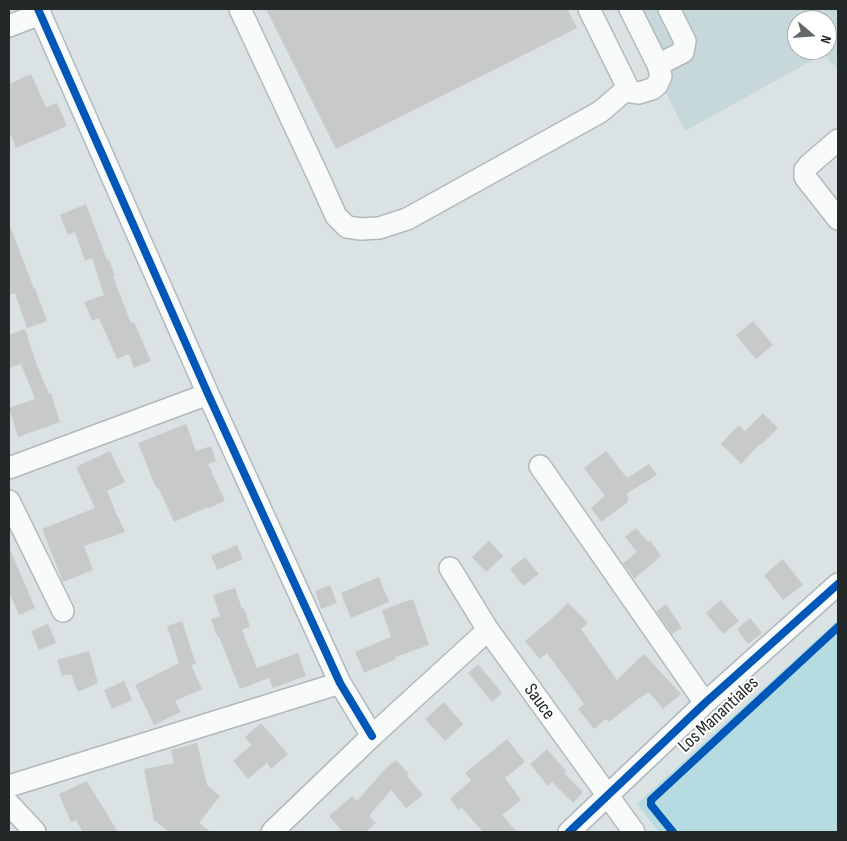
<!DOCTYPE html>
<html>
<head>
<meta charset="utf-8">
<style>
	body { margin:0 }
	#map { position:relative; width:847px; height:841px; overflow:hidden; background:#dae2e4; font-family:"Sofia Sans Condensed",sans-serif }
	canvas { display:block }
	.frame { position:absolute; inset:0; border:10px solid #232829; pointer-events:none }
	.north { position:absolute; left:787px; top:10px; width:50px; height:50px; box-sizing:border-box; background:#fff; border:1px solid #a7a9a9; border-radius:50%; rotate:108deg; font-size:14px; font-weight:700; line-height:20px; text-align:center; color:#232829 }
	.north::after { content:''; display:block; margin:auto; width:18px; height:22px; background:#63696a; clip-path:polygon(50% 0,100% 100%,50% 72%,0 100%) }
</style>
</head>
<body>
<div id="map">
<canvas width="847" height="841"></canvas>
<div class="frame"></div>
<div class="north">N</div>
</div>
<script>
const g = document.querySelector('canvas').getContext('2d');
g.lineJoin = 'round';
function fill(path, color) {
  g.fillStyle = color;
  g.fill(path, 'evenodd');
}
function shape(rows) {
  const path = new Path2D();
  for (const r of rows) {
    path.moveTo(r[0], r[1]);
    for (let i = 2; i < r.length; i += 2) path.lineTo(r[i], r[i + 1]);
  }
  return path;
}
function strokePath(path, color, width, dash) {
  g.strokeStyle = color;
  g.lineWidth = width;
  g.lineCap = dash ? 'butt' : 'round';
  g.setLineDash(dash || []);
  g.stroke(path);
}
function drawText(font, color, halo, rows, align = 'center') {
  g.font = font + ' "Sofia Sans Condensed",sans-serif';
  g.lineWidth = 4;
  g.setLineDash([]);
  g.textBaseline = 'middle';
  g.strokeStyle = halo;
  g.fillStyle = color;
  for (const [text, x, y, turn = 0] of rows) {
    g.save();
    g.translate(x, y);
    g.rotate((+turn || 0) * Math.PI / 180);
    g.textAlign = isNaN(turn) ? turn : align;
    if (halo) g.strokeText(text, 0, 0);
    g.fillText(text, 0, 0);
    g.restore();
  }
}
fill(shape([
	[624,9,838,9,838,70,824,54,685,131],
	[797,20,827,20,827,50,797,50]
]), '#c7d8da');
fill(shape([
	[838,620,838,832,659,832,637,804]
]), '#b6dbe1');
fill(shape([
	[266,9,567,9,577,28,336,149],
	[31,74,46,107,57,103,67,126,16,148,9,131,9,84],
	[86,204,107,260,109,259,115,276,113,277,131,323,134,322,151,361,134,368,129,354,117,359,99,318,92,321,84,302,104,295,92,258,85,261,75,232,68,235,60,215],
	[9,226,10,226,34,289,35,288,47,321,27,328,15,293,9,295],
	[753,321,773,345,756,359,736,335],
	[25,329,36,363,49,394,51,393,60,422,18,437,9,408,35,399,21,364,9,368,9,335],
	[763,413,778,428,762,444,761,443,741,464,721,444,739,425,745,431],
	[186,424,196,451,211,446,216,461,208,464,225,501,209,508,208,507,174,522,158,487,156,488,138,443],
	[110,451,125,482,107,491,118,518,119,518,125,532,84,546,93,570,63,582,42,529,95,508,76,467],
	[606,451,627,478,649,464,657,475,626,494,628,496,628,502,601,522,591,508,605,496,584,468],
	[636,528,648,542,650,540,661,556,634,579,623,563,637,552,625,537],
	[489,541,503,556,486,572,472,557],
	[237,545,243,559,217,570,211,556],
	[9,547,35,608,19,615,9,592],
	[525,557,539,574,523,586,510,569],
	[783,559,803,585,783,600,764,575],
	[379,577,389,602,351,618,341,593],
	[330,585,337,603,321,609,315,591],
	[235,588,242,609,244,608,250,627,242,630,257,668,298,653,306,676,273,688,269,678,240,689,219,637,218,638,211,619,220,616,213,595],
	[413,599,429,645,395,657,396,659,364,673,355,652,391,637,382,610],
	[721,600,739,621,723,634,706,613],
	[568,603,588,623,581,629,617,680,644,654,681,694,663,709,649,692,638,699,609,722,606,719,594,729,578,709,584,704,547,653,540,659,525,641,549,621],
	[666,604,682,628,672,634,656,611],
	[750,618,762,633,748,644,737,629],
	[182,621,196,664,191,665,202,689,175,701,181,712,154,725,135,685,179,663,167,626],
	[48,624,56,643,39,650,31,631],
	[89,651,98,683,78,692,71,674,62,676,57,660],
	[478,664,502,693,492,702,468,673],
	[124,681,132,700,112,709,104,690],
	[444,702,463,724,445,741,425,719],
	[261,723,288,754,271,769,267,763,248,779,233,761,251,745,245,737],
	[507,739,525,762,505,778,521,800,502,815,517,832,483,832,462,808,459,810,450,799,471,780,465,773],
	[197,743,207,785,220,796,199,823,211,832,169,832,154,820,144,769,174,763,171,750],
	[547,749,566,771,564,773,583,792,573,803,552,782,548,786,530,764],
	[396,760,409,774,407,776,423,795,406,808,391,790,369,816,376,823,366,832,343,832,329,816,352,796,357,801,385,769],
	[87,781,91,788,118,832,83,832,76,820,71,822,59,794]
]), '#c7cac9');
const minor = shape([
	[38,9,208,394,340,683,372,736],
	[240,9,319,178,336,216,347,227,361,229,379,228,407,219,600,112,628,88],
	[589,9,628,88,632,92,639,93,652,89,657,85,661,76,658,65,630,9],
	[9,26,40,14],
	[658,65,683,52,685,41,669,9],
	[838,140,809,165,805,170,805,177,838,219],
	[540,466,705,703],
	[9,468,208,394],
	[9,501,63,611],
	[450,568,488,630,634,832],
	[9,786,340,683],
	[9,804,35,832],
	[272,832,372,736,488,630],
	[569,832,705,703,838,584]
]);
strokePath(minor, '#b2b9ba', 24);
strokePath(minor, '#f9fbfb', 21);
strokePath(shape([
	[38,9,208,394,340,683,372,736],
	[569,832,705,703,838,584],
	[673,832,651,805,651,800,838,627]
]), '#0057b8', 8);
drawText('19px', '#232829', '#fff', [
	["Sauce",539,702,54],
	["Los Manantiales",719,715,-43]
]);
</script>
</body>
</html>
